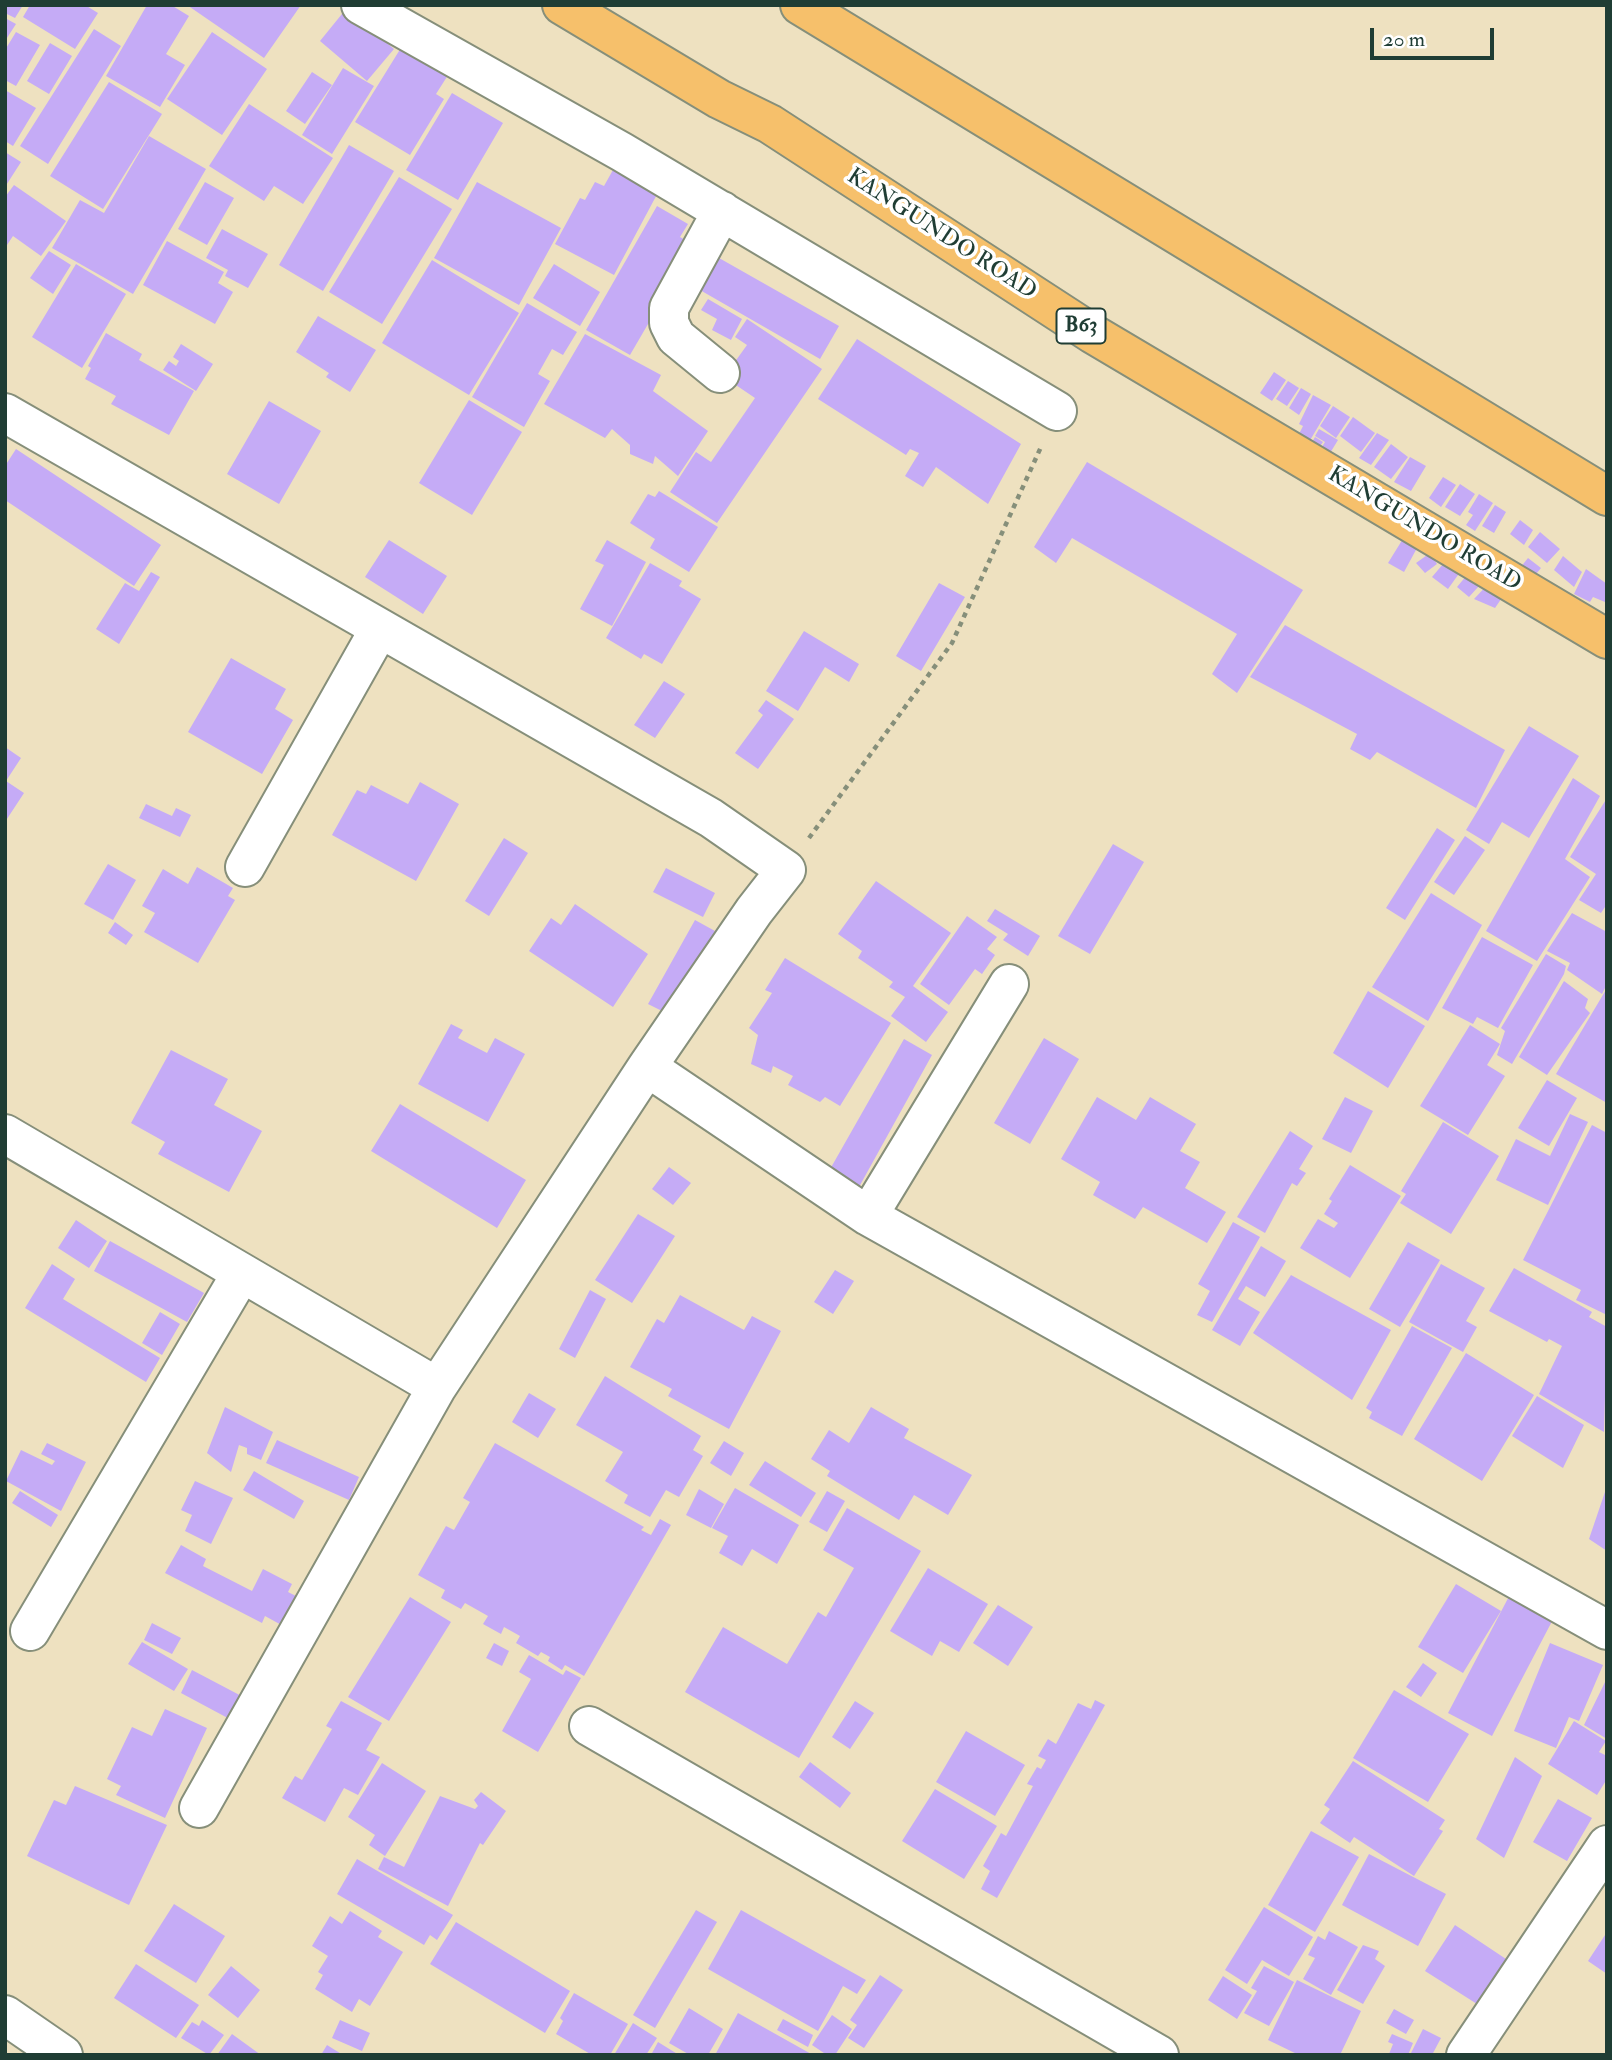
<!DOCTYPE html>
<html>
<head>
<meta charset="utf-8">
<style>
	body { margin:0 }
	#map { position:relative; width:1612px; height:2060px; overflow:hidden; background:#eee1c0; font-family:"IM FELL Double Pica",serif }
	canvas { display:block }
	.frame { position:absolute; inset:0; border:7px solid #1f3d34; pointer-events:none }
	.scale { position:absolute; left:1370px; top:28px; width:124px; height:32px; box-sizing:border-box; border:4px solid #1f3d34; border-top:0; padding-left:9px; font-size:21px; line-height:24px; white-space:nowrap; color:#1f3d34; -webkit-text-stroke:5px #fff; paint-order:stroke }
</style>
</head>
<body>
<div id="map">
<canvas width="1612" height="2060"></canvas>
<div class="frame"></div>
<div class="scale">20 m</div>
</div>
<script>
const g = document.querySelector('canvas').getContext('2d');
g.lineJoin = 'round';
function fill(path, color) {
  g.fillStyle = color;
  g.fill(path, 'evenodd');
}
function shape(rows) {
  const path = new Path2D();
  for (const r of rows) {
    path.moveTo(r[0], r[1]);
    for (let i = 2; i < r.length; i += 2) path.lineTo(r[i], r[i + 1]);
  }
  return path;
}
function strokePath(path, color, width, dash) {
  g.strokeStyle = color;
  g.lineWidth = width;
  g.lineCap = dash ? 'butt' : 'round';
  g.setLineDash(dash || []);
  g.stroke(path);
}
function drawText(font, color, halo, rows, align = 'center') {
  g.font = font + ' "IM FELL Double Pica",serif';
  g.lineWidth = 7;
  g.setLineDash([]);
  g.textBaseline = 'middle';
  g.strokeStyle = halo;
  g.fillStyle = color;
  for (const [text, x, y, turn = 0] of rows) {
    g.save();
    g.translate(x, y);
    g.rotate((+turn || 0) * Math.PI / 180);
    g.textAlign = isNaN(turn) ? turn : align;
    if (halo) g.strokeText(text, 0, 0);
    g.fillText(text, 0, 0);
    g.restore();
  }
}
fill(shape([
	[5,5,23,5,15,18,5,13],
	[30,5,85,5,98,13,75,49,23,17],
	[147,5,171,5,189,16,166,54,185,65,160,107,106,76],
	[187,5,301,5,264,58],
	[346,9,394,49,367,81,320,41],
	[5,18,16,24,5,41],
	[94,29,121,46,48,164,20,146],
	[16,32,40,45,16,86,5,80,5,50],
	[212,32,267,69,222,135,167,99],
	[50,43,72,56,49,94,27,81],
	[404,43,450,72,436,94,444,99,410,155,355,122],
	[343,68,374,86,332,154,302,135],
	[312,72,332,85,305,124,286,111],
	[109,82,162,114,103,209,50,176],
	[5,90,36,108,13,146,5,141],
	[452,93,503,123,458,200,406,170],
	[249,104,333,158,303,204,274,186,264,201,209,166],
	[149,136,206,169,133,294,52,248,80,200,104,213],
	[349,145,394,171,323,291,279,265],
	[5,152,21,162,5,187],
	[618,161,662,185,614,275,555,244,580,198,585,200,595,182,604,186],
	[399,177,452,209,382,324,329,292],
	[205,182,234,198,207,245,178,229],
	[477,182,561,228,519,305,434,258],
	[14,185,66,221,41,256,13,236,5,248,5,197],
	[657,206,688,224,680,237,694,245,630,355,586,330],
	[222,229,268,254,248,288,225,276,228,270,206,258],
	[167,241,224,272,218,283,233,292,215,324,143,285],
	[49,251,71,265,53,294,30,278],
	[712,254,839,326,820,359,693,286],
	[432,260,519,313,469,395,382,343],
	[76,264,126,294,82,368,32,337],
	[554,264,600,292,580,326,533,298],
	[708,299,742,319,731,340,712,330,717,319,701,310],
	[527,303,577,332,563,355,552,349,538,374,550,381,524,427,472,397],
	[318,316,376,350,350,392,326,377,329,373,296,352],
	[747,319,822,369,717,523,670,492,696,452,711,462,755,398,724,377,747,345,735,337],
	[106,333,142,354,139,360,194,391,169,435,111,404,116,396,85,379,91,368,88,366],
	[585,334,661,375,653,391,708,431,678,476,655,456,653,464,630,454,630,445,612,429,605,438,544,404],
	[857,339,1021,444,988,504,936,467,923,487,905,476,919,453,910,449,906,455,818,399],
	[181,344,213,364,196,391,163,370,169,361,176,366,179,361,173,357],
	[1274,372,1286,380,1272,401,1260,393],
	[1288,381,1299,388,1287,406,1276,399],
	[1301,388,1311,394,1299,415,1289,408],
	[1313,395,1331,405,1309,442,1297,438,1303,426,1299,424],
	[469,400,522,432,472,515,419,483],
	[269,401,321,431,279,504,227,474],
	[1333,406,1350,417,1336,438,1320,426],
	[1353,417,1375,433,1361,452,1340,436],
	[1319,429,1338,440,1324,463,1315,458,1325,442,1315,436],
	[1377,433,1389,440,1371,465,1359,458],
	[1315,437,1323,442,1312,457,1311,444],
	[1391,444,1408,457,1391,479,1374,467],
	[16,449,161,545,134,586,5,500,5,466],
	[1410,457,1426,466,1411,491,1394,482],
	[1087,462,1303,590,1237,693,1212,674,1237,634,1072,538,1056,563,1034,547],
	[1443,477,1456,485,1441,507,1429,498],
	[1460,484,1475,494,1460,516,1445,507],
	[659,491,718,527,689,572,650,548,655,539,630,523,648,494,655,497],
	[1479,494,1493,503,1475,531,1466,525,1473,515,1468,512],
	[1495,505,1506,512,1494,533,1482,526],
	[1520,520,1533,530,1524,545,1510,534],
	[1409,529,1423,537,1404,572,1388,563],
	[1540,532,1560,549,1547,563,1528,547],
	[389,540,447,576,423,614,365,577],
	[607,540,646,562,612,626,580,609,604,565,595,561],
	[1430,553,1437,564,1425,573,1416,563],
	[1563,556,1582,572,1574,587,1554,570],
	[1449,557,1463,568,1448,589,1432,577],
	[1528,558,1541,568,1526,586,1512,578],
	[650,563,682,581,679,586,701,599,662,664,644,654,641,659,606,638],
	[1586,569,1607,584,1605,602,1593,597,1590,602,1574,594],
	[151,572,160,577,119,644,96,629,125,583,139,591],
	[1467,575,1479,586,1469,597,1457,587],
	[1493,579,1510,586,1495,608,1474,599],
	[939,583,965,597,921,671,896,656],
	[1285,625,1505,750,1476,808,1377,752,1370,760,1350,749,1357,734,1250,677],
	[804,631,859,664,849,682,825,667,798,711,766,691],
	[231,658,286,689,275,709,293,720,262,774,188,732],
	[664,681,685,694,655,738,634,725],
	[766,700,794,719,758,769,735,753,763,715,758,711],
	[1529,726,1579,756,1529,838,1502,822,1489,844,1466,830],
	[5,747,21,758,6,781,24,793,5,822],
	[1573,778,1600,796,1565,859,1590,877,1537,961,1486,931],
	[420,782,459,804,416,881,332,835,357,790,366,794,371,785,408,804],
	[1607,798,1607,904,1601,913,1579,900,1596,874,1570,857],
	[146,804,172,816,176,808,191,815,180,837,139,818],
	[1437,828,1455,840,1405,920,1386,908],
	[1465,836,1485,850,1454,895,1434,882],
	[504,838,528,853,489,916,465,901],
	[1113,844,1144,862,1090,954,1058,936],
	[108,864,136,880,113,920,84,904],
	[197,867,233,888,228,896,235,900,198,963,144,932,155,913,142,906,163,869,188,884],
	[666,868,715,893,703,917,653,892],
	[876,881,951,933,913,986,948,1012,926,1042,891,1016,905,997,889,987,893,982,858,958,862,951,838,934],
	[1431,893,1482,925,1428,1021,1372,987],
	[575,904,648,954,613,1007,529,951,551,918,561,925],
	[995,909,1040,936,1028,956,1003,940,1008,934,987,921],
	[1572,913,1607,932,1607,984,1602,994,1567,970,1570,963,1547,951],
	[967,916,997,937,987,949,995,955,982,974,975,969,949,1005,920,984],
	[695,920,715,931,668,1014,648,1004],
	[115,922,133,935,126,945,108,933],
	[1482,937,1533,965,1498,1028,1477,1017,1473,1024,1442,1008],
	[1546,954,1566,966,1564,974,1512,1064,1497,1055,1505,1031,1501,1028],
	[785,958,891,1023,840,1106,825,1097,820,1102,788,1085,793,1076,773,1066,771,1073,751,1064,758,1035,749,1028,772,993,765,990],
	[1564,981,1588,999,1585,1008,1590,1013,1547,1075,1519,1057],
	[1607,988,1607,1103,1556,1074],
	[1368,991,1425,1026,1388,1088,1333,1053],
	[451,1024,463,1030,458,1038,487,1053,495,1038,525,1054,488,1122,418,1084],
	[1470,1025,1500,1044,1487,1065,1505,1076,1468,1135,1420,1106],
	[1044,1038,1079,1059,1030,1144,994,1123],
	[904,1039,932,1055,859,1187,829,1171],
	[171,1050,228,1079,214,1105,262,1131,229,1192,158,1154,165,1142,131,1123],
	[1547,1080,1577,1098,1549,1146,1518,1128],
	[1097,1097,1136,1120,1150,1097,1196,1124,1180,1151,1200,1162,1185,1188,1226,1212,1207,1243,1143,1207,1135,1219,1093,1195,1100,1182,1061,1159],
	[1345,1097,1373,1111,1351,1153,1322,1139],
	[400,1104,526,1180,497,1228,371,1151],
	[1570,1114,1588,1122,1548,1205,1496,1180,1516,1139,1550,1156],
	[1443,1122,1499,1156,1451,1234,1400,1203,1406,1194,1401,1191],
	[1592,1125,1607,1133,1607,1315,1576,1300,1581,1290,1523,1260],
	[1290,1131,1313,1146,1299,1169,1306,1173,1297,1186,1292,1183,1265,1233,1237,1217],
	[1350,1165,1401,1196,1350,1278,1300,1248,1318,1219,1334,1228,1338,1223,1324,1214,1332,1201,1329,1199],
	[669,1167,691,1183,673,1205,652,1189],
	[638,1214,675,1236,632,1303,595,1280],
	[76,1220,107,1241,89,1268,58,1248],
	[1233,1222,1260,1237,1212,1322,1197,1315,1210,1291,1198,1284],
	[110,1241,204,1293,187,1322,94,1271],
	[1408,1242,1440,1260,1400,1327,1369,1309],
	[1261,1246,1286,1261,1265,1297,1246,1286,1238,1299,1260,1312,1240,1346,1212,1330],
	[52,1264,75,1279,63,1299,160,1358,146,1382,25,1308],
	[1441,1264,1485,1288,1466,1321,1477,1327,1463,1352,1409,1322],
	[1514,1268,1592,1312,1589,1317,1607,1327,1604,1432,1539,1394,1562,1346,1549,1339,1547,1342,1489,1311],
	[835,1270,854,1281,833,1314,814,1302],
	[1291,1275,1391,1330,1352,1400,1253,1333],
	[590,1290,606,1299,575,1358,559,1349],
	[680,1295,744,1330,752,1316,781,1331,729,1429,668,1396,672,1389,630,1367,657,1319,664,1323],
	[160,1312,180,1324,162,1355,142,1343],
	[1412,1326,1452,1348,1402,1436,1369,1418,1372,1412,1366,1408],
	[1466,1353,1534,1395,1482,1481,1414,1439],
	[605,1376,701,1436,693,1450,703,1456,679,1497,666,1490,650,1517,624,1503,628,1495,605,1481,623,1452,576,1425],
	[529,1393,556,1409,538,1438,512,1422],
	[1537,1396,1584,1425,1563,1468,1512,1436],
	[225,1407,273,1432,261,1460,247,1454,247,1448,239,1445,231,1472,207,1453],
	[871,1407,909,1429,904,1438,972,1475,948,1515,914,1495,899,1520,827,1476,830,1471,811,1459,829,1430,849,1443],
	[277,1440,359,1477,349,1500,266,1463],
	[724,1441,744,1453,731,1476,710,1463],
	[47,1443,86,1462,61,1511,6,1481,21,1450,52,1465,55,1461,41,1454],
	[495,1443,644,1527,641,1530,651,1535,660,1519,671,1525,584,1676,565,1665,562,1670,548,1661,550,1657,541,1652,538,1656,516,1643,520,1636,504,1627,501,1634,483,1624,488,1616,465,1603,461,1609,441,1598,445,1590,418,1575,446,1526,454,1530,470,1502,463,1498],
	[765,1461,816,1493,801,1517,749,1485],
	[254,1471,304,1501,294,1519,243,1490],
	[195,1481,233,1498,211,1544,185,1531,192,1515,181,1510],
	[735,1488,799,1525,777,1564,752,1549,742,1566,719,1553,728,1536,712,1528],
	[699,1489,724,1504,711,1528,686,1515],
	[1606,1489,1607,1489,1607,1551,1589,1539],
	[20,1491,58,1515,51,1527,12,1503],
	[827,1491,845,1501,827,1532,809,1522],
	[847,1508,921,1551,799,1758,685,1692,723,1627,787,1664,818,1612,826,1617,854,1568,823,1550],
	[181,1545,206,1559,203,1566,252,1591,263,1569,292,1584,288,1592,300,1598,285,1627,265,1616,262,1623,165,1573],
	[928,1568,988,1604,959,1652,940,1641,932,1656,890,1631],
	[1516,1583,1560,1606,1492,1736,1448,1713],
	[1456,1584,1501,1611,1463,1673,1418,1647],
	[410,1597,451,1622,389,1721,348,1697],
	[998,1605,1033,1627,1008,1666,973,1643],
	[152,1623,181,1638,172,1654,144,1640],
	[142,1642,188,1669,174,1691,128,1664],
	[494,1643,509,1651,502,1666,486,1658],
	[1550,1643,1603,1665,1579,1721,1569,1717,1556,1748,1514,1731],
	[529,1655,563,1675,566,1670,581,1678,538,1752,502,1731,531,1679,519,1672],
	[1423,1663,1437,1673,1421,1697,1406,1687],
	[192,1670,249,1700,237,1723,181,1693],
	[1607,1678,1607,1739,1584,1725],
	[1394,1690,1469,1734,1428,1802,1353,1758],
	[1095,1700,1105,1705,997,1898,981,1889,990,1871,983,1866,1001,1833,1006,1836,1033,1786,1027,1784,1037,1767,1041,1769,1046,1760,1038,1756,1048,1739,1056,1744,1078,1703,1091,1709],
	[341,1701,382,1723,366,1750,380,1757,358,1795,344,1788,325,1822,282,1798,295,1776,302,1780,332,1729,326,1726],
	[855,1701,874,1713,850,1749,832,1737],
	[165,1709,207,1728,165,1818,116,1795,121,1786,107,1779,132,1727,152,1736],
	[1574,1721,1606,1741,1599,1752,1607,1756,1607,1779,1597,1795,1548,1764],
	[966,1731,1025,1765,995,1816,936,1782],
	[1515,1757,1542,1776,1504,1858,1476,1839],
	[1353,1761,1445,1820,1439,1829,1443,1831,1414,1876,1354,1837,1350,1843,1320,1823,1330,1809,1324,1805],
	[810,1762,851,1793,840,1808,799,1777],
	[382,1763,426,1791,385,1856,369,1845,375,1835,348,1817],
	[75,1786,167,1825,129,1905,27,1856,54,1800,66,1805],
	[935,1789,997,1826,964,1879,902,1841],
	[481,1792,506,1811,483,1845,480,1843,448,1906,378,1869,384,1857,404,1867,440,1796,475,1809,478,1806,474,1800],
	[1558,1799,1592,1818,1567,1861,1533,1842],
	[1311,1831,1359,1857,1315,1932,1268,1905],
	[1369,1854,1446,1894,1418,1946,1342,1905],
	[357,1859,453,1915,437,1940,430,1935,424,1945,337,1894],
	[174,1904,225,1936,196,1983,144,1951],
	[1264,1907,1313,1937,1289,1976,1262,1960,1247,1984,1225,1970],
	[696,1910,717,1922,655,2028,633,2015],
	[741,1910,866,1980,857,1994,843,1986,818,2031,708,1969],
	[350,1911,382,1931,378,1937,403,1952,370,2006,359,1999,352,2012,315,1989,323,1975,318,1972,328,1956,312,1946,330,1916,342,1924],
	[456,1922,570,1991,545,2033,430,1964],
	[1455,1925,1506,1959,1477,2004,1425,1971],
	[1329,1931,1358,1947,1331,1995,1303,1979,1315,1958,1308,1955,1318,1936,1325,1940],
	[1607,1932,1607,1974,1588,1961],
	[1363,1945,1379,1951,1375,1959,1385,1966,1363,2004,1337,1990],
	[136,1964,199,2005,176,2038,114,1998],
	[231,1966,260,1990,238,2018,208,1995],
	[1264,1966,1294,1982,1269,2026,1244,2013,1257,1991,1251,1988],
	[880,1975,903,1990,864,2048,848,2038,857,2025,850,2020],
	[1223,1976,1252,1995,1237,2019,1208,2000],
	[1297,1980,1361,2011,1340,2055,1299,2055,1268,2040],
	[574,1993,628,2024,610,2055,592,2055,556,2034,563,2021,560,2018],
	[689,2008,723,2029,708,2055,690,2055,669,2043],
	[1394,2009,1414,2020,1406,2034,1386,2023],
	[738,2013,813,2055,715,2055],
	[832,2015,852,2029,835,2055,827,2055,812,2045],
	[783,2019,813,2035,808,2047,777,2030],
	[202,2020,224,2035,209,2055,181,2038,192,2022,199,2026],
	[340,2020,370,2033,362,2051,332,2038],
	[633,2023,657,2038,646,2055,614,2055],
	[1423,2029,1441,2038,1432,2055,1410,2055],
	[232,2034,261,2055,217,2055],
	[1392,2034,1413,2043,1408,2055,1389,2054,1393,2044,1388,2042],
	[658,2042,679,2055,651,2055],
	[327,2045,343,2055,321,2055]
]), '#c5abf6');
const minor = shape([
	[361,5,622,152,1057,411],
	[720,373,676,337,669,323,669,308,722,211],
	[5,413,711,818,786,870,754,911,647,1067,437,1387,5,1134],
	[245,867,380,628],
	[647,1067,868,1216,1607,1630],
	[868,1216,1009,984],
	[30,1631,241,1274],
	[589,1726,1159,2055],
	[199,1808,437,1387],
	[5,2015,63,2055],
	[1466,2055,1607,1845]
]);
const highway = shape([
	[562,5,719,99,770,124,1093,334,1607,639],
	[800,5,1607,496]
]);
strokePath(minor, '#868f7a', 42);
strokePath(highway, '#868f7a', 42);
strokePath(shape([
	[809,838,952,643,1041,447]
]), '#868f7a', 4.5, [5, 5]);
strokePath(minor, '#fff', 38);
strokePath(highway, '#f6c06b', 38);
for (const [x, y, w] of [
	[1081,326,49]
]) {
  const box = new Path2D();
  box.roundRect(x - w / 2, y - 17.5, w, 35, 5);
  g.fillStyle = '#fff';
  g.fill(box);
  strokePath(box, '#1f3d34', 2);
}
drawText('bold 21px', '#1f3d34', null, [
	["B63",1081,326]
]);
drawText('23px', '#1f3d34', '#fff', [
	["KANGUNDO ROAD",941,235,33],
	["KANGUNDO ROAD",1424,530,31]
]);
</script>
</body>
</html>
